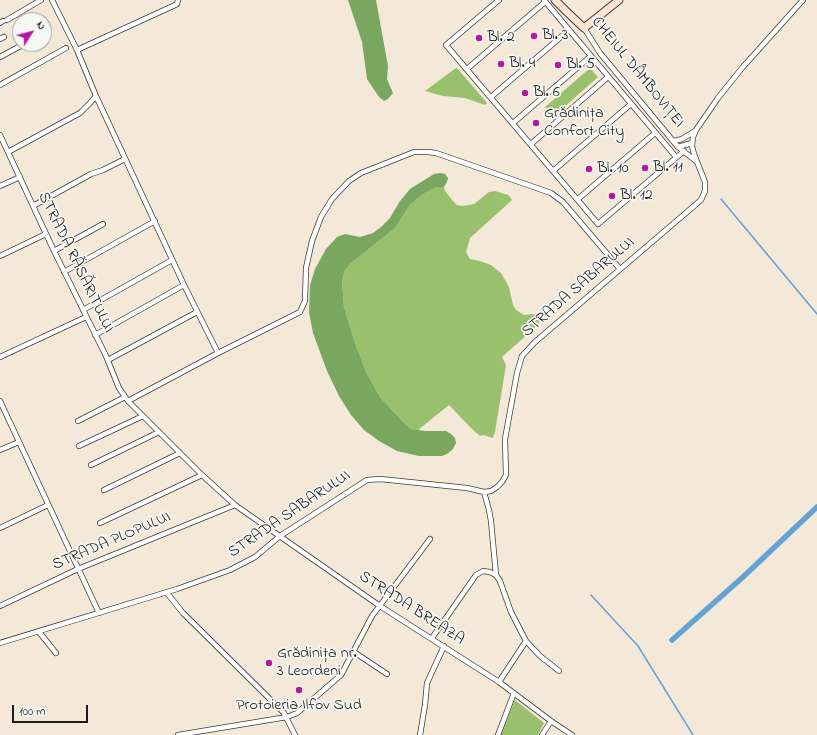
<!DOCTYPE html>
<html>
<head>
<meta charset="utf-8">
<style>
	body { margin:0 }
	#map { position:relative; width:817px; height:735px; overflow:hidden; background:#f4e9d9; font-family:"Indie Flower",sans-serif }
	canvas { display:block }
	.north { position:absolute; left:12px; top:12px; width:40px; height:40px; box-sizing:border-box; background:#f6f6f2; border:1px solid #9f9f9c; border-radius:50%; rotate:54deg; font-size:11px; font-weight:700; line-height:16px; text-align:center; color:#1c1c1c }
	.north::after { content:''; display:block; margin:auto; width:14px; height:18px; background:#b5179e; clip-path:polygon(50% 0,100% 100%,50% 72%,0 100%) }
	.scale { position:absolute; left:12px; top:705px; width:76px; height:18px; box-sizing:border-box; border:2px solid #1c1c1c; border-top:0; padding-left:5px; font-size:12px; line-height:14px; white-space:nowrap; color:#1c1c1c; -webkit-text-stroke:3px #f6f6f2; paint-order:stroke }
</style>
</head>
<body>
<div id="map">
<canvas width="817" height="735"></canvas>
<div class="north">N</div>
<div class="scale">100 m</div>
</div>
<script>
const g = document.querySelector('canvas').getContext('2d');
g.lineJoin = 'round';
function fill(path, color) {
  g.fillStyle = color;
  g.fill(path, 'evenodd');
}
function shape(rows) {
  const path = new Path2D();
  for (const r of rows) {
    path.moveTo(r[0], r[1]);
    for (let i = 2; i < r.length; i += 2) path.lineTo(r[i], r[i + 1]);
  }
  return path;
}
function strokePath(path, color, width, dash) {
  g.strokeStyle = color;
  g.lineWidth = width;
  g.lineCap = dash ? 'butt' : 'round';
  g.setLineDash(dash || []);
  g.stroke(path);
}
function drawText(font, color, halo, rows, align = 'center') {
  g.font = font + ' "Indie Flower",sans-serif';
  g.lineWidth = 3.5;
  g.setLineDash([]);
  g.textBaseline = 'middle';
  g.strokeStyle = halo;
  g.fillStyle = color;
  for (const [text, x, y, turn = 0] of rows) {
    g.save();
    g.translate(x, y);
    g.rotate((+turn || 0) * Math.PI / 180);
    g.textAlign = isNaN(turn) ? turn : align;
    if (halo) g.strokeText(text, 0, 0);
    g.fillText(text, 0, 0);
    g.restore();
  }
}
fill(shape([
	[456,68,457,68,487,103,485,105,465,98,443,96,425,91],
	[590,68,598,77,553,117,545,107],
	[437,187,444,187,445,191,453,201,457,205,463,206,474,204,489,192,495,191,508,195,511,198,512,200,470,238,466,252,470,259,480,261,491,265,501,273,509,287,513,305,516,310,524,315,534,314,538,316,540,319,538,325,502,357,506,365,495,432,493,438,483,435,480,436,471,428,449,405,418,430,411,429,405,424,380,397,366,372,354,340,344,307,342,281,345,270,349,265,395,228,410,205,423,194],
	[515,700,544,723,538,735,501,735]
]), '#99c16d');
fill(shape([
	[348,0,376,0,388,66,387,79,393,93,388,99,384,101,379,97,367,79,362,42],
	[440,173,445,174,448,178,447,182,444,187,437,187,423,194,410,205,395,228,349,265,345,270,342,281,344,307,354,340,366,372,380,397,405,424,411,429,425,431,446,431,451,434,455,438,456,443,453,449,447,454,442,456,419,456,397,451,379,441,364,430,351,415,339,396,327,371,313,333,309,312,310,285,315,269,326,249,337,237,345,234,360,237,373,233,381,227,390,218,400,201,410,189,434,174]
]), '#7aa760');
strokePath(shape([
	[721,199,817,314],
	[591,595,638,646,693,735]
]), '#63a2d5', 1.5);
strokePath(shape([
	[672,640,743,577,817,507]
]), '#63a2d5', 5.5);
const street = shape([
	[52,0,77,50,96,96,184,285,218,353],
	[499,0,446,45,598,224,684,151],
	[544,0,676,157],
	[7,20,41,0],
	[0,23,3,21],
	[584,28,600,53,678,147,696,161],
	[44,33,47,31],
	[0,39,4,37],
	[77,50,173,6,177,4,178,0],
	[0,57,24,44],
	[467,69,545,2],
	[0,85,66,48],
	[491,97,569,30],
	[513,123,591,56],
	[0,135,54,251,106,356,119,388,128,401,202,475,235,505,380,606,499,682,551,721,572,735],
	[674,141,682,139,695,131],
	[531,144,608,77],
	[678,147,692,143],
	[8,152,80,113,90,103,96,96],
	[553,171,631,104],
	[0,186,20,177],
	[578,199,655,133],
	[33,206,91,174,103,170,125,159],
	[54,251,103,224],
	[0,256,46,234],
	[64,272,155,221],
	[83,310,172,260],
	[95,335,184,285],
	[0,357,86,317],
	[108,360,197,312],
	[0,401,99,613],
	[128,401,218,353,300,312,305,301,306,268,312,241,321,217,332,199,349,181,361,173,414,152,428,152,436,153,551,193,563,202,620,269],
	[78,421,125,397],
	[79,446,143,416],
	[0,450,19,442],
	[91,465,159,432],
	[104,490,180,453],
	[484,492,489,510,491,521,496,575],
	[100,523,202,475],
	[0,528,48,505],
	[167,593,183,613,284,713,295,735],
	[0,606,78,569,235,505],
	[39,632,56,653],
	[432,638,476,575,483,571,490,572,496,575,500,581,511,612,526,641,499,682],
	[526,641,540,656,559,671],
	[0,643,177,589,230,570,255,557,280,536,367,480,380,479,390,480,467,488,484,492,491,491,497,487,502,482,506,475,505,439,517,373,522,356,535,342,701,200,705,191,705,182,694,154,692,146,693,137,696,130,718,98,742,68,803,0],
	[354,652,387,674],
	[178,735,287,717,297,713,341,675,372,616,430,539],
	[420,735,425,705,427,683,444,646],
	[498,735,514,693],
	[542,735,551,721]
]);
const secondary = shape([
	[555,0,566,11,584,28,619,0]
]);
strokePath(street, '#3c3b38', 6);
strokePath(secondary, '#3c3b38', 9);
strokePath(street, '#fff', 4.5);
strokePath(secondary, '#fde4d1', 7);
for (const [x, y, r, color] of [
	[534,36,4,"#b5179e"],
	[479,38,4,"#b5179e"],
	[501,64,4,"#b5179e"],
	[558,65,4,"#b5179e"],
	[525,93,4,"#b5179e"],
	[536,123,4,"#b5179e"],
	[645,168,4,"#b5179e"],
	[589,169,4,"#b5179e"],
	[612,196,4,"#b5179e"],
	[269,663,4,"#b5179e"],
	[299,690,4,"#b5179e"]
]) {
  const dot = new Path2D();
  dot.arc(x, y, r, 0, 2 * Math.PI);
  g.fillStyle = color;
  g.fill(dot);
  strokePath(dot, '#f6f6f2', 1.5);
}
drawText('16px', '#1c1c1c', '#f6f6f2', [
	["Bl. 3",542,36],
	["Bl. 2",487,38],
	["Bl. 4",509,64],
	["Bl. 5",566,65],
	["Bl. 6",533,93],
	["Grădinița",544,114],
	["Confort City",544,132],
	["Bl. 11",653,168],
	["Bl. 10",597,169],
	["Bl. 12",620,196],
	["Grădinița nr.",277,654],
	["3 Leordeni",277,672],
	["Protoieria Ilfov Sud",299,706,"center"]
], 'left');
drawText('16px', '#1c1c1c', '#f6f6f2', [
	["CHEIUL DÂMBOVIȚEI",637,73,51],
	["STRADA RĂSĂRITULUI",75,263,64],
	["STRADA SABARULUI",579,288,-41],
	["STRADA SABARULUI",290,515,-34],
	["STRADA PLOPULUI",112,542,-23],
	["STRADA BREAZA",411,609,33]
]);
</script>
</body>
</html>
